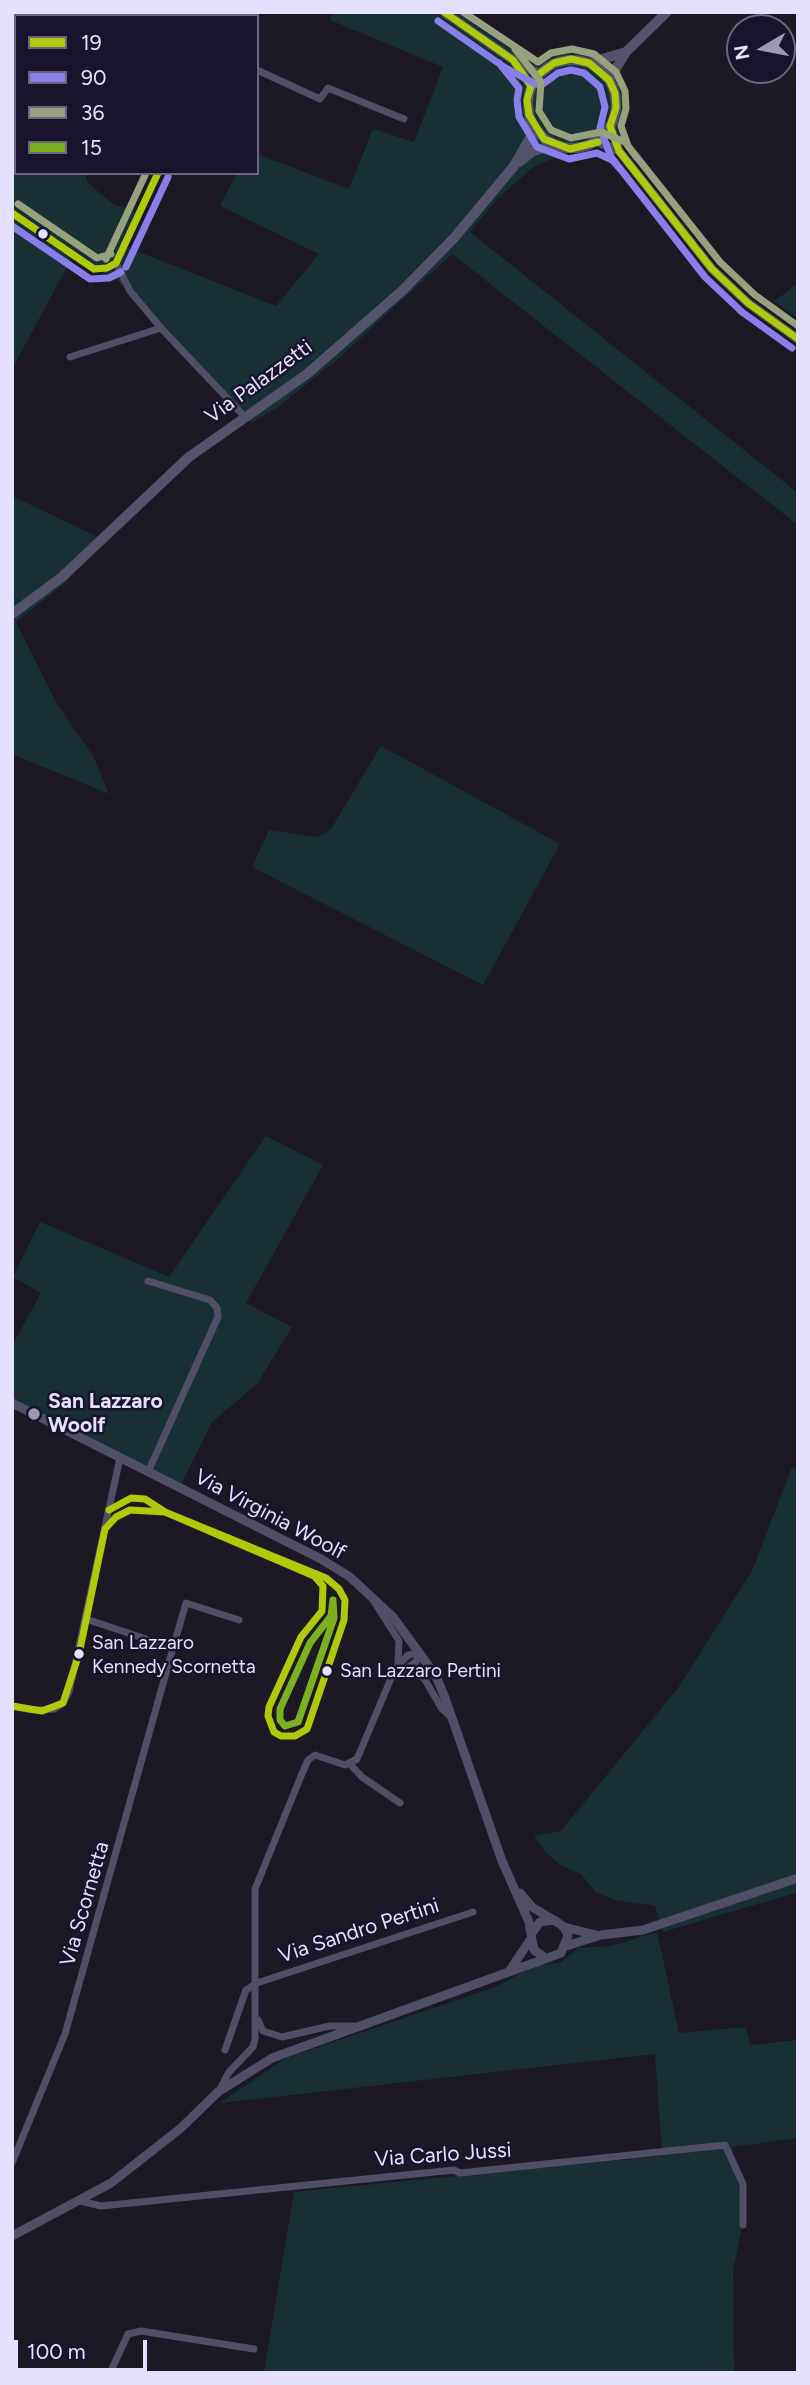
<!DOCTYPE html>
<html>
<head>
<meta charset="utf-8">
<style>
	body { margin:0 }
	#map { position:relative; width:810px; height:2385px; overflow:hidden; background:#1c1925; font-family:Figtree,sans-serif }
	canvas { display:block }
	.frame { position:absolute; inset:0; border:14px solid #e5e0fd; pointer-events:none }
	.legend { position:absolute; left:14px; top:14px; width:245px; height:161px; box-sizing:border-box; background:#19132b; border:2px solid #6b657f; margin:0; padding:9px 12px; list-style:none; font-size:21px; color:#e5e0fd }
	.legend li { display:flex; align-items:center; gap:14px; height:35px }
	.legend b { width:35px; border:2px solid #6b657f }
	.north { position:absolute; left:726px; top:14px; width:70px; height:70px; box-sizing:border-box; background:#19132b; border:2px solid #6b657f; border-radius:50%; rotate:260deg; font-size:19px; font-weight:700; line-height:28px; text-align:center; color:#e5e0fd }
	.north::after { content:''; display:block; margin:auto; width:24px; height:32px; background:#9f9ab1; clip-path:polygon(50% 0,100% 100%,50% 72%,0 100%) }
	.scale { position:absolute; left:14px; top:2340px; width:133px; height:32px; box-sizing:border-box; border:4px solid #e5e0fd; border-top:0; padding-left:9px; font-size:21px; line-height:24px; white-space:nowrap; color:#e5e0fd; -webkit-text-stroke:5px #19132b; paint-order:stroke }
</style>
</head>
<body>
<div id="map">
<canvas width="810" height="2385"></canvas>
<div class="frame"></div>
<ul class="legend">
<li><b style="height:9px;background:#afca0b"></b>19</li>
<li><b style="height:9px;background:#8a7eea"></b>90</li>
<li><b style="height:9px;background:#97a17d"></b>36</li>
<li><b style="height:9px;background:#7cb021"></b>15</li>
</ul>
<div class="north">N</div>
<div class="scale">100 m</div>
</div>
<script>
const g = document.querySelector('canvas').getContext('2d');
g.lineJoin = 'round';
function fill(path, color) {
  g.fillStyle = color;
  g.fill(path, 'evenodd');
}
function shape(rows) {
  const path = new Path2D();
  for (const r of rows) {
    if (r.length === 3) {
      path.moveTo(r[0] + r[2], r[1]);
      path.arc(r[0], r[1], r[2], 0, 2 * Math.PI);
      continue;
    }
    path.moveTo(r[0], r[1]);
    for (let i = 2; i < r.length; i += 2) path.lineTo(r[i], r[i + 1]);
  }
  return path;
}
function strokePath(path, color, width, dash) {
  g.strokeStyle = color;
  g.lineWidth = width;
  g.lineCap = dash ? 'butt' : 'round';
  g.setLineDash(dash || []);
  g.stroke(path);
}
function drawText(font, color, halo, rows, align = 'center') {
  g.font = font + ' Figtree,sans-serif';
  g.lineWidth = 5;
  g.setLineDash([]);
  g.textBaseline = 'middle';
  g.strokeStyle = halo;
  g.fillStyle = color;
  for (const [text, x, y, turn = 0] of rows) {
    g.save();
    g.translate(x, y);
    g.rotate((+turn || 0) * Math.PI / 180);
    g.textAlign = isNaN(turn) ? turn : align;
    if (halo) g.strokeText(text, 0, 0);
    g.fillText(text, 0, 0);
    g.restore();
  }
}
fill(shape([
	[333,12,471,12,523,56,540,58,577,50,600,56,608,63,619,81,623,103,620,134,536,165,499,197,470,232,798,493,798,525,452,254,340,357,278,407,251,423,118,281,73,256,12,369,12,127,16,128,16,173,85,173,88,183,113,204,140,213,126,247,276,306,319,254,220,206,237,173,257,173,257,154,349,189,373,129,414,142,443,67,330,20],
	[798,283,798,319,775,301],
	[12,496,102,539,66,582,16,622,57,704,93,756,109,794,12,754],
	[381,746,560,844,483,985,252,867,269,830,318,837,331,829],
	[266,1136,323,1165,246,1303,292,1327,257,1384,212,1422,181,1484,12,1405,12,1346,41,1293,13,1277,40,1222,169,1277],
	[792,1467,798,1471,798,1892,663,1932,655,1906,615,1900,596,1892,581,1874,561,1865,545,1852,534,1836,561,1831,678,1688,752,1571],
	[657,1932,679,2033,746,2027,750,2045,798,2040,798,2138,732,2147,744,2219,733,2270,734,2373,264,2373,294,2192,662,2156,655,2054,220,2103,286,2058,496,1987,535,1965,560,1963,578,1948,611,1946]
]), '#183033');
strokePath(shape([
	[231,16,233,12],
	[12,69,16,70],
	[257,70,320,99,328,88,404,119],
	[158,173,116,263,130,291,161,328,244,416],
	[12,213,94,269,107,268,116,263],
	[70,357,161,328],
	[148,1472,218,1317,217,1308,210,1300,148,1281],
	[373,1600,399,1641,398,1663],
	[173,1648,186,1603,239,1620],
	[402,1671,416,1662,420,1653],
	[399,1673,409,1672,424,1678,442,1709,452,1718],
	[12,1706,32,1710,54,1709,63,1703,69,1692,120,1458],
	[350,1764,362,1777,400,1803],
	[258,2020,263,2031,282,2037,330,2026,356,2026],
	[225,2050,246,1990,257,1983,473,1912],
	[219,2091,229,2072,253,2047,255,2039,255,1889,301,1776,308,1760,315,1755,345,1765,357,1759,395,1669,408,1655,420,1653],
	[12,2163,65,2034,173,1648,86,1619],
	[80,2201,101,2206,454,2170,460,2173,725,2145,743,2184,743,2225],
	[110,2373,128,2334,141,2331,254,2349]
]), '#514f65', 7);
strokePath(shape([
	[444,12,510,58,539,74],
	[514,61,531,86],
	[610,126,619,151,712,269,748,303,798,339],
	[598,142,619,151],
	[12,1403,321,1559,350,1577,393,1617,436,1676,445,1698,502,1861,529,1922,531,1934],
	[520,1893,532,1907,552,1919],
	[564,1927,596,1935],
	[566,1946,601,1935,643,1930,798,1878],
	[510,1970,530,1940],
	[12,2236,111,2183,181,2128,218,2092,272,2058,561,1953,568,1936,564,1927,554,1920,540,1922,531,1934,534,1950,544,1957]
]), '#514f65', 9);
strokePath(shape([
	[572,104,44],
	[589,63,626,52],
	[609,80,626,52,667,12],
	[519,162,533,151,555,145],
	[12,614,62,577,189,457,307,374,403,290,454,238,514,166,535,129]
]), '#55536b', 10);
strokePath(shape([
	[444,12,513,60,531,86],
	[539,74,554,63,571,59,589,63,609,80,615,93,616,108,610,126],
	[531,86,527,100,529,115,544,139,570,149,598,142],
	[610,126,619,151,712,269,748,303,798,339],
	[12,213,94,269,107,268,116,263],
	[116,263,158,173],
	[109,1510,131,1498,145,1499,165,1512],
	[165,1512,326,1578,339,1589,345,1600,344,1620,307,1729,295,1736,281,1736,274,1732,268,1716,269,1707,301,1637,322,1611,323,1586,314,1576,165,1512],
	[12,1706,42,1711,63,1703,79,1654,105,1529,116,1517,130,1510,165,1512]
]), '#afca0b', 7);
strokePath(shape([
	[438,21,504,67,535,84,543,84,558,73,571,70,584,73,600,87,605,107,600,128,611,157,705,277,742,312,792,348],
	[499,63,519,88,517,100,519,117,537,147,569,159,597,153,612,160,621,170],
	[12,226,90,279,109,278,121,272],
	[126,267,168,177]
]), '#8a7eea', 7);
strokePath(shape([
	[463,12,538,62,551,53,572,49,594,54,616,72,625,91,626,109,621,126,628,146,720,262,755,295,798,326],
	[515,49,541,82,539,111,551,130,571,138,601,132,625,142,637,158],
	[18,204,97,258,111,254],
	[106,259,146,173]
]), '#97a17d', 7);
strokePath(shape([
	[333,1600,334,1618,298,1722,285,1726,280,1720,280,1709,310,1643,331,1616,333,1600]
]), '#7cb021', 7);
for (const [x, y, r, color] of [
	[43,234,6,"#e5e0fd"],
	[34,1414,7,"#9f9ab1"],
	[79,1654,6,"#e5e0fd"],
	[327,1671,6,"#e5e0fd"]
]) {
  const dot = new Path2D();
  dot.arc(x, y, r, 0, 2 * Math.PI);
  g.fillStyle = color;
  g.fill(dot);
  strokePath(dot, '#19132b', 2.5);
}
drawText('19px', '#e5e0fd', '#19132b', [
	["San Lazzaro",92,1643],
	["Kennedy Scornetta",92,1667],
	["San Lazzaro Pertini",340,1671]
], 'left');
drawText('21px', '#e5e0fd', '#19132b', [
	["Via Palazzetti",259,382,-36],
	["Via Virginia Woolf",270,1515,28],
	["Via Scornetta",85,1904,-74],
	["Via Sandro Pertini",359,1931,-18],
	["Via Carlo Jussi",443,2155,-4]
]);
drawText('bold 21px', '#e5e0fd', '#19132b', [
	["San Lazzaro",48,1402],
	["Woolf",48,1426]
], 'left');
</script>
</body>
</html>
